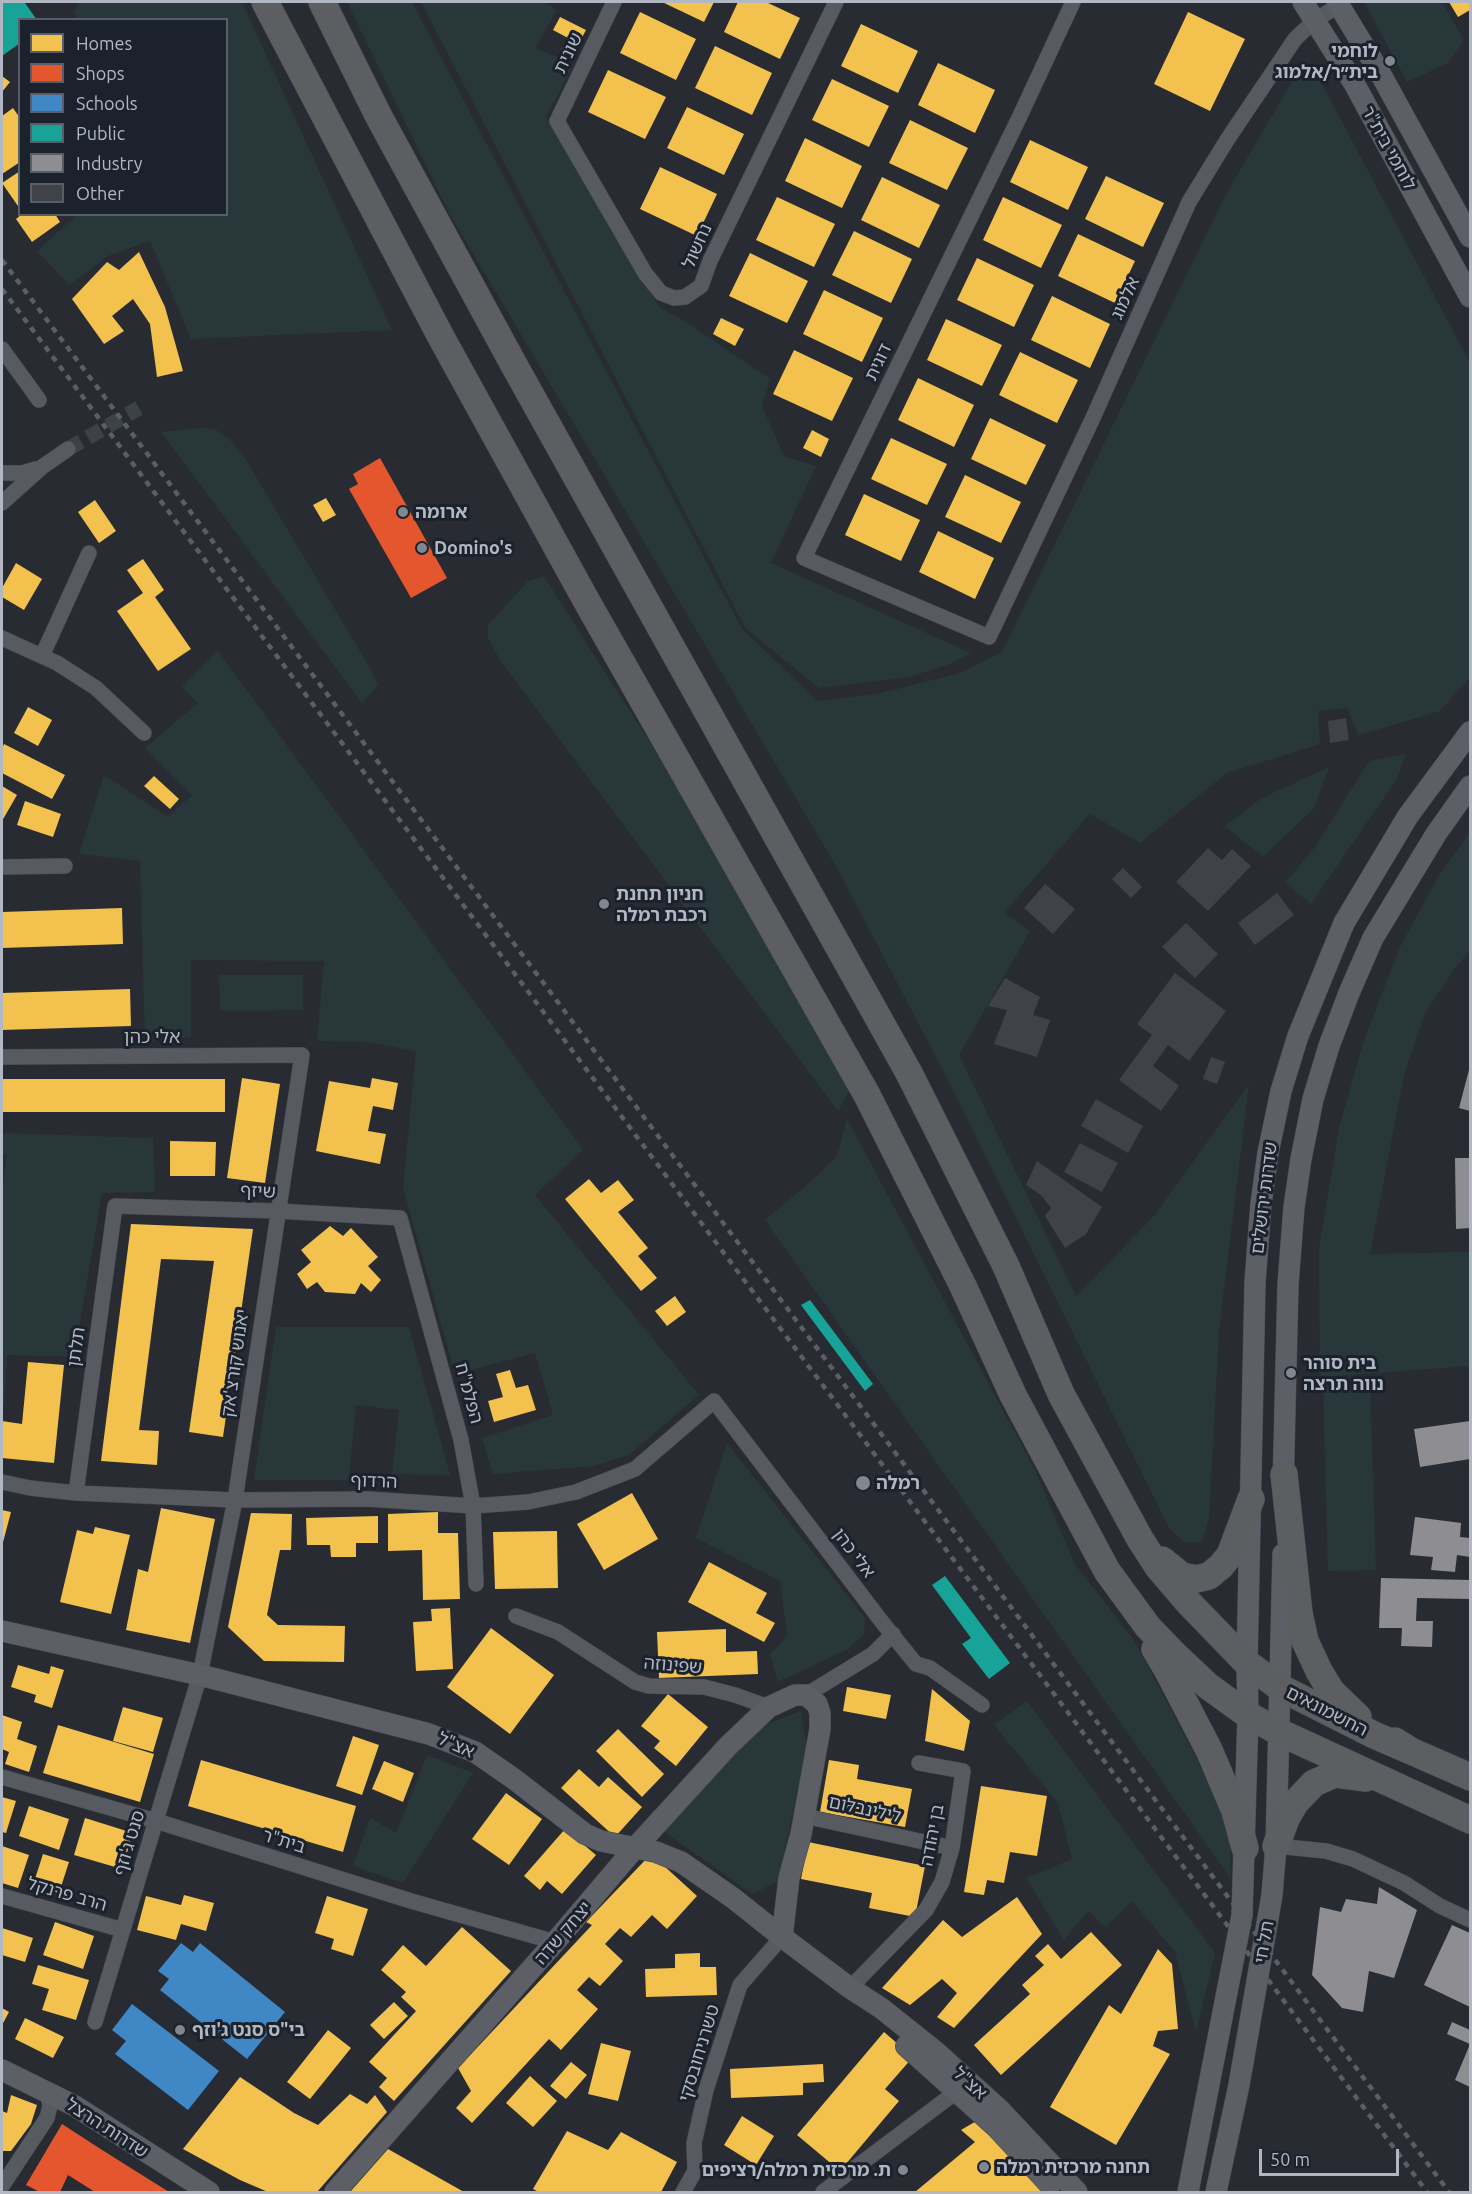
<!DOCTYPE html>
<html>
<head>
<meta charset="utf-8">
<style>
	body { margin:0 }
	#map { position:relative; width:1472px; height:2194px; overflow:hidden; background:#282c32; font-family:Ubuntu,sans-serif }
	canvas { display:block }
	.frame { position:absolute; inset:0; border:3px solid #b1b8c4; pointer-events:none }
	.legend { position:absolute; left:18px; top:18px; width:210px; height:198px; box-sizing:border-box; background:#1c222c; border:2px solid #585e69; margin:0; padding:8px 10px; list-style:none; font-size:18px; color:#b1b8c4 }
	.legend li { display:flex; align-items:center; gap:12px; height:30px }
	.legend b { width:30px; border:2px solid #585e69 }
	.scale { position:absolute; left:1259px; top:2149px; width:140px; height:27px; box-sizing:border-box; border:3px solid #b1b8c4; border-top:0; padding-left:8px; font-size:18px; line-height:21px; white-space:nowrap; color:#b1b8c4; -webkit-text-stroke:4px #1c222c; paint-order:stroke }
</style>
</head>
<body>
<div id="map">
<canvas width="1472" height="2194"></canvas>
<div class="frame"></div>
<ul class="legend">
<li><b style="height:16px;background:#f2c14e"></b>Homes</li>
<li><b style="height:16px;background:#e4572e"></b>Shops</li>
<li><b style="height:16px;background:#3f88c5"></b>Schools</li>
<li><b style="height:16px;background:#17a398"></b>Public</li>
<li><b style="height:16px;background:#8d8d92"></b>Industry</li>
<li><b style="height:16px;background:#3f4247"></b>Other</li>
</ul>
<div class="scale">50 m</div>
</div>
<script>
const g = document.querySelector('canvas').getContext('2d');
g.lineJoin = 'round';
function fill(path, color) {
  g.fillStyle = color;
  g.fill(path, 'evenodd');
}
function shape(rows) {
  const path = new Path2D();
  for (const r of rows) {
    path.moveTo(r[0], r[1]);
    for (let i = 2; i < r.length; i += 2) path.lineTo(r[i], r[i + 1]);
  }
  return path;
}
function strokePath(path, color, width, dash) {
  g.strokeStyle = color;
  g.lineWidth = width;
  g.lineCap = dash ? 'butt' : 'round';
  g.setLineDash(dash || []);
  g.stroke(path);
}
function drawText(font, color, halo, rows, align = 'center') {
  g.font = font + ' Ubuntu,"Noto Sans Hebrew",sans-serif';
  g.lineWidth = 6;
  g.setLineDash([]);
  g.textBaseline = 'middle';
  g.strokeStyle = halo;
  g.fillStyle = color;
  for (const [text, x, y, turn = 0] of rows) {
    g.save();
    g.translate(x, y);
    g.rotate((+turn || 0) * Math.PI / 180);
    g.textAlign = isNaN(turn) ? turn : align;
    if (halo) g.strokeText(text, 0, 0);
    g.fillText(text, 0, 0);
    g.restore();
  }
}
fill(shape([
	[80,2,242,2,392,330,191,339,150,241,108,256,69,285,37,251,77,215,226,214,226,20,78,19,73,13],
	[347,2,412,2,742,629,818,701,881,693,960,673,1002,652,1226,194,1293,80,1313,67,1470,363,1470,677,1440,711,1358,735,1347,708,1318,711,1320,744,1227,773,1140,843,1090,814,1004,913,1030,931,959,1055,1076,1296,1154,1216,1249,1084,1219,1331,1209,1517,1202,1542,1185,1543,1169,1528,948,1080,836,866,449,213],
	[421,2,544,2,557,10,535,48,574,64,546,117,659,307,689,324,770,379,762,406,784,456,816,466,771,563,971,653,950,664,909,677,819,688,745,628],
	[1364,2,1442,2,1464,40,1448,63,1407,82],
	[202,428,215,429,230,440,246,460,370,668,378,685,362,703,161,432],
	[544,576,666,768,849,1091,838,1111,501,662,488,638,488,625,528,581],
	[218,651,583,1150,535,1195,699,1395,629,1455,594,1466,493,1474,482,1438,553,1415,535,1353,455,1374,403,1188,416,1051,367,1042,317,1041,324,961,191,960,191,1037,145,1042,140,861,79,854,104,775,168,817,192,795,145,748,198,703,182,687],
	[1406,754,1396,780,1311,904,1285,883,1315,847,1369,761],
	[1329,767,1314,808,1263,857,1225,826,1260,799],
	[1470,832,1470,950,1454,970,1425,1013,1404,1075,1370,1254,1470,1252,1470,1366,1320,1377,1319,1248,1339,1128,1365,1037,1400,947,1438,877],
	[219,975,303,975,303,1010,220,1011],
	[847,1119,1036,1472,1074,1563,1134,1640,1195,1755,1223,1817,1230,1845,1231,1879,765,1220,816,1177,837,1155],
	[2,1133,153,1138,155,1192,102,1193,74,1357,7,1355,4,1404,2,1404,2,1190,7,1155,2,1154],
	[276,1327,409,1327,450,1475,392,1474,399,1410,356,1405,349,1480,254,1480],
	[1370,1384,1376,1570,1328,1571,1323,1386],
	[727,1443,865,1618,864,1635,846,1650,778,1682,770,1655,787,1635,780,1581,696,1538],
	[1027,1701,1215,1953,1196,2032,1175,1952,1132,1901,1106,1927,1088,1911,1064,1940,1026,1878,1072,1859,1058,1803,994,1725],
	[801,1711,807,1747,778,1881,752,1894,663,1831,728,1757,767,1724],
	[427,1755,473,1773,403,1883,353,1866,370,1818,396,1833]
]), '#283739');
fill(shape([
	[662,2,714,2,704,22],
	[738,2,766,2,800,18,780,59,724,32],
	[1449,2,1470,2,1470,10,1458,17],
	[640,12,696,39,676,80,620,53],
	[1188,12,1245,39,1210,111,1154,84],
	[560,17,586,30,572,56,561,50,568,38,553,30],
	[861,24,918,51,898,93,841,66],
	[715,46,772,73,752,115,695,88],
	[938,63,995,90,975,133,918,105],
	[608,70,666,97,645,139,588,112],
	[2,76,10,82,2,92],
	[832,79,889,106,869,147,812,120],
	[687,107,744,134,724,175,667,148],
	[13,108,20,118,20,162,2,174,2,116],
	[910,120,968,148,947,190,889,163],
	[805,138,862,166,842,208,785,181],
	[1030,140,1088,167,1068,210,1010,182],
	[660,167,717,194,697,236,640,209],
	[20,171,20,209,2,183],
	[1106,176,1164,203,1143,247,1085,219],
	[882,177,940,205,919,248,861,220],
	[777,197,835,224,814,267,756,240],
	[1003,197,1062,225,1041,268,983,240],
	[22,214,55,214,60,222,32,242,16,219],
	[854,231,912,259,891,303,832,275],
	[1078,234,1135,261,1115,303,1058,276],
	[139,252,165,307,183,371,157,377,150,324,133,299,112,316,124,331,104,344,72,299,107,262,119,270],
	[750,253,808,281,787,323,729,296],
	[977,258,1034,285,1014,327,957,300],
	[824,290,883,318,862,362,803,334],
	[1052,296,1110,324,1090,368,1031,340],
	[721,318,744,329,735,346,713,334],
	[946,319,1002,345,982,386,927,360],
	[794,350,853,378,832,421,773,394],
	[1020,352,1078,380,1057,423,999,395],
	[918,378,974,405,954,447,898,420],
	[990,418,1046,445,1026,485,971,459],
	[812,430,829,439,821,457,803,448],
	[891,438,947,464,927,505,871,479],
	[965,475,1021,502,1001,543,945,517],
	[864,494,920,520,901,561,845,535],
	[326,498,336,515,323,522,313,505],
	[95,500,116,531,99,543,78,512],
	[938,531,994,558,975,599,919,572],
	[143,559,164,590,155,597,191,649,158,671,117,611,143,593,127,570],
	[16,563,42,579,24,610,2,597,2,588],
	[28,707,52,720,38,746,14,733],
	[4,744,65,775,52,799,2,773,2,749],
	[154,776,179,799,170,809,144,786],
	[2,786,17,795,2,821],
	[25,801,61,814,53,837,17,825],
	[122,908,123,944,2,948,2,912],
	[130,989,131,1026,2,1030,2,993],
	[242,1078,280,1084,265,1183,227,1178],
	[372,1078,398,1083,393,1110,373,1106,368,1131,386,1134,380,1164,316,1151,329,1081,370,1088],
	[2,1079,225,1079,225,1112,2,1112],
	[170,1141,216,1142,215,1176,170,1176],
	[589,1179,601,1193,618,1180,634,1200,618,1212,648,1248,638,1256,657,1278,641,1291,565,1199],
	[131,1224,253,1229,223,1437,189,1432,214,1261,161,1259,139,1430,159,1431,157,1465,101,1461],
	[330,1226,343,1236,351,1228,378,1257,368,1266,381,1280,371,1292,361,1283,355,1294,325,1292,317,1282,307,1289,297,1274,311,1262,301,1250],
	[675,1296,686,1312,667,1326,655,1311],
	[28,1362,64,1365,54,1463,2,1458,2,1421,22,1424],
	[510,1370,516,1388,528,1385,536,1410,494,1422,488,1401,503,1397,496,1374],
	[632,1493,658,1539,604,1570,577,1524],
	[161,1508,215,1519,190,1643,126,1630,138,1569,148,1572],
	[2,1510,11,1512,2,1546],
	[438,1512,438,1533,458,1533,460,1599,423,1600,422,1550,388,1551,388,1514],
	[251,1513,292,1514,291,1550,280,1550,267,1615,278,1625,345,1626,344,1662,264,1661,228,1627],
	[378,1516,378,1543,356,1543,356,1557,331,1557,330,1545,307,1545,306,1518],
	[95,1527,130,1535,111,1614,60,1602,77,1530,93,1534],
	[557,1531,558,1588,495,1589,493,1532],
	[709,1562,767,1593,756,1613,775,1623,764,1642,688,1602],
	[450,1608,453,1669,416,1671,413,1622,432,1621,431,1609],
	[491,1628,554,1675,510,1734,447,1687],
	[726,1629,726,1652,757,1651,758,1674,659,1678,657,1632],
	[18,1665,49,1674,51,1666,64,1670,52,1708,34,1702,36,1695,11,1687],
	[847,1687,891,1695,886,1719,843,1711],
	[932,1689,970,1721,964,1751,925,1741],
	[668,1694,708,1727,676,1766,654,1748,660,1741,641,1726],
	[123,1707,163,1718,153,1752,113,1741],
	[2,1715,22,1722,17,1739,37,1746,29,1772,5,1764,9,1752,2,1749],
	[58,1725,154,1754,140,1802,43,1773],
	[618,1729,664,1774,642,1797,596,1751],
	[353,1736,379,1745,362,1795,336,1786],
	[201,1760,356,1806,343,1852,188,1806],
	[829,1760,859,1765,857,1779,912,1789,905,1827,820,1812],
	[384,1761,414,1773,403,1802,372,1789],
	[579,1769,599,1787,608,1777,642,1807,615,1837,561,1788],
	[981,1786,1047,1796,1037,1856,1010,1852,1004,1883,987,1880,984,1895,964,1892],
	[506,1793,542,1819,509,1865,472,1839],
	[2,1797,16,1801,6,1833,2,1832],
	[29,1806,69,1819,59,1850,19,1836],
	[85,1818,133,1833,122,1869,74,1855],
	[565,1829,596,1855,562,1894,547,1881,540,1890,524,1876],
	[808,1842,925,1866,915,1917,869,1908,872,1893,801,1879],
	[2,1846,29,1855,18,1888,2,1883],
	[43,1854,69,1862,59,1893,33,1885],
	[651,1854,697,1896,667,1929,652,1915,631,1937,620,1928,605,1944,623,1961,600,1986,589,1977,577,1990,598,2009,561,2050,549,2039,472,2123,456,2108,471,2091,458,2068,592,1925,586,1922],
	[184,1895,214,1903,206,1931,181,1924,176,1940,137,1930,146,1896,181,1905],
	[327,1896,368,1909,353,1956,331,1949,334,1939,315,1933],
	[1017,1897,1042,1934,954,2028,937,2017,957,1993,942,1979,910,2005,882,1988,943,1920,962,1937],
	[55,1922,94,1936,83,1969,43,1955],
	[462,1927,511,1971,394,2101,379,2087,387,2078,369,2062,416,2011,401,1997,406,1992,381,1970,403,1945,426,1966],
	[2,1928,33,1938,25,1962,2,1955],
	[1091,1932,1122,1965,1001,2075,974,2045,1030,1994,1022,1985,1044,1965,1035,1956,1048,1944,1061,1959],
	[1158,1949,1172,1964,1178,2029,1158,2031,1153,2046,1170,2054,1116,2145,1050,2107,1109,2005,1121,2014],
	[700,1953,700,1967,716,1967,717,1995,646,1997,645,1969,675,1968,675,1954],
	[38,1965,89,1980,76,2020,42,2010,49,1989,32,1984],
	[394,2002,408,2016,384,2039,370,2025],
	[2,2008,9,2012,2,2025],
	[25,2018,64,2037,53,2058,15,2039],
	[328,2030,351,2048,310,2099,287,2082],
	[884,2032,913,2057,885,2089,899,2101,840,2171,797,2135],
	[601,2043,631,2051,618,2101,588,2094],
	[571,2062,587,2075,566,2099,550,2086],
	[823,2064,824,2082,803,2083,803,2095,731,2098,730,2069],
	[530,2076,557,2101,533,2127,506,2103],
	[240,2077,294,2113,318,2125,350,2094,367,2104,375,2095,387,2112,317,2192,268,2192,240,2180,183,2149],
	[11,2095,37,2105,31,2124,11,2151,2,2151,2,2111,7,2113],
	[742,2116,774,2136,756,2165,724,2145],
	[978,2120,1046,2192,915,2192,975,2142,961,2130],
	[567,2131,608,2150,621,2132,677,2162,661,2192,539,2192,533,2189],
	[388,2149,464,2192,350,2192]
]), '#f2c14e');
fill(shape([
	[380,458,447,578,411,598,349,489,358,484,353,474],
	[62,2124,99,2148,169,2192,95,2192,68,2175,60,2192,40,2192,26,2185]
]), '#e4572e');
fill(shape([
	[181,1943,193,1952,200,1943,285,2012,247,2059,160,1990,169,1979,158,1971],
	[132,2004,219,2071,188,2110,115,2054,126,2041,112,2030]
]), '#3f88c5');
fill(shape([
	[2,2,28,2,25,3,37,20,20,20,20,43,2,56],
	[810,1300,873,1384,865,1391,801,1305],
	[945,1576,1010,1663,989,1679,962,1644,971,1638,932,1585]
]), '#17a398');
fill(shape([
	[1470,1066,1470,1111,1459,1108],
	[1455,1158,1470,1158,1470,1228,1456,1229],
	[1470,1421,1470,1459,1420,1467,1414,1429],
	[1415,1517,1461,1523,1460,1537,1470,1538,1470,1557,1457,1555,1455,1572,1431,1570,1433,1557,1410,1555],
	[1381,1578,1470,1580,1470,1599,1417,1598,1416,1621,1433,1621,1432,1647,1401,1646,1402,1628,1379,1628],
	[1379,1887,1417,1910,1394,1978,1369,1971,1363,2012,1342,2008,1312,1975,1320,1907,1341,1912,1346,1899,1377,1904],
	[1452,1925,1470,1933,1470,2007,1424,1985],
	[1452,2022,1470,2030,1470,2087,1455,2080,1470,2044,1447,2034]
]), '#8d8d92');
fill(shape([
	[1346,718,1349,740,1330,743,1328,721],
	[1208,848,1222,860,1232,849,1251,866,1208,911,1176,882],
	[1123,868,1142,887,1131,898,1112,879],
	[1045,884,1075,909,1053,934,1024,908],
	[1277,893,1294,915,1255,945,1238,923],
	[1186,923,1218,954,1195,978,1162,947],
	[1175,973,1226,1011,1189,1061,1168,1045,1153,1066,1179,1086,1161,1111,1119,1080,1152,1035,1137,1024],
	[1005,978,1040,997,1033,1015,1050,1020,1037,1057,994,1044,1007,1010,988,1006],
	[1211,1057,1225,1062,1217,1084,1203,1079],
	[1096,1099,1143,1126,1128,1153,1081,1126],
	[1080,1143,1118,1163,1102,1192,1064,1172],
	[1037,1161,1102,1207,1086,1234,1065,1248,1045,1216,1051,1208,1042,1196,1026,1185]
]), '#3f4247');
strokePath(shape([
	[68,449,139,408]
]), '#3d4148', 15, [15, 8]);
const street = shape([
	[614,2,557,121,645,273,661,293,674,298,685,297,701,286,710,261,836,2],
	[1073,2,1019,118,804,558,989,637,1092,420,1189,202,1227,140,1295,39,1315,20,1340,5],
	[2,349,39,400],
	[2,473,22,473,36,469],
	[2,503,42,467,68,449],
	[2,638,57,663,96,688,144,733],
	[42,656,89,553],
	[2,867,65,866],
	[2,1057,302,1055,235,1500,200,1675,95,2022],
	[2,1482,30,1488,76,1493,235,1500,368,1499,473,1506,528,1502,576,1492,635,1469,714,1401,882,1622,916,1664,930,1668,982,1705],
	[76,1493,115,1206,277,1211,400,1218,461,1440,473,1506,476,1584],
	[516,1616,558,1632,635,1682,649,1686,704,1687,735,1695,769,1707],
	[806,1695,873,1654,893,1634],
	[2,1777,156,1821,411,1901,555,1942],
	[804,1816,952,1848],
	[1276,1846,1326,1851,1353,1859,1404,1883,1440,1906,1470,1920],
	[2,1896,123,1930],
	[850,1988,926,1910,942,1882,952,1848,963,1771,919,1763],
	[2,2186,47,2118,50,2106,47,2091],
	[683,2192,695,2171,694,2143,706,2090,740,1985,782,1937],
	[823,2192,948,2098,965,2090]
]);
const secondary = shape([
	[1303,2,1355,85,1470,297],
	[1337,2,1379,71,1470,237],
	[1283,1490,1288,1284,1294,1207,1301,1159,1313,1099,1329,1046,1349,993,1373,938,1436,834,1470,786],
	[2,1631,200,1675,429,1734,475,1752,514,1779,585,1834,601,1841,656,1852,681,1862,733,1898,782,1937,850,1988,881,2008,935,2051,1000,2110,1077,2192],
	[906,2046,996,2127,1050,2185],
	[2,2070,75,2106,209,2192],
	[335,2192,555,1942,634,1849,729,1745,769,1707,795,1695,806,1695,817,1704,820,1713,820,1729,801,1834,789,1878,782,1937],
	[1188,2192,1242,1915,1248,1715,1247,1663,1255,1282,1261,1204,1268,1153,1281,1091,1298,1036,1344,923,1408,816,1470,732],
	[1216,2192,1239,2085,1272,1895,1276,1846,1283,1554]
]);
const highway = shape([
	[265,2,441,337,586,600,867,1095,963,1286,1013,1395,1107,1571,1148,1627,1174,1654,1208,1686,1248,1715,1279,1732,1470,1820],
	[322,2,378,115,514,365,909,1073,1006,1266,1061,1394,1140,1539,1158,1567,1187,1601,1247,1663,1279,1687,1374,1735,1411,1751],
	[1284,1474,1299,1613,1305,1641,1319,1671,1331,1691,1358,1717],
	[1162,1560,1182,1576,1196,1579,1209,1576,1221,1566,1230,1555,1251,1499],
	[1155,1649,1168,1671,1209,1750,1235,1811,1245,1848],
	[1395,1741,1411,1751,1470,1777],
	[1276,1846,1286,1819,1295,1803,1314,1783,1335,1774,1366,1778]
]);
strokePath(street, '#46484d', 16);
strokePath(secondary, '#46484d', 22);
strokePath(highway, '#44484e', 28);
strokePath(street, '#575a61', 15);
strokePath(secondary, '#5c5f66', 21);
strokePath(highway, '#5c5e61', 27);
strokePath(shape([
	[2,260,1449,2192],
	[2,289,1427,2192]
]), '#5b5e64', 4.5, [6, 6]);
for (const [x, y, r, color] of [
	[1390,61,6,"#818791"],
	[403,512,6,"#818791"],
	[422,548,6,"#818791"],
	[604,904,6,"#818791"],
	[1291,1373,6,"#818791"],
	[863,1483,8,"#818791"],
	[180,2030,6,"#818791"],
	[984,2167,6,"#818791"],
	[903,2170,6,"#818791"]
]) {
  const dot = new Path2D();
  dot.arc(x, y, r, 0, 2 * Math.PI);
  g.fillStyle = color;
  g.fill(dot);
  strokePath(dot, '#1c222c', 2);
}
drawText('bold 18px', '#b1b8c4', '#1c222c', [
	["לוחמי",1378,51,"right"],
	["בית״ר/אלמוג",1378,72,"right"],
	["ארומה",415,512],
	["Domino's",434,548],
	["חניון תחנת",616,894],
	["רכבת רמלה",616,915],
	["בית סוהר",1303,1363],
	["נווה תרצה",1303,1384],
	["רמלה",876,1483],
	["בי\"ס סנט ג'וזף",192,2030],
	["תחנה מרכזית רמלה",996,2167],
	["ת. מרכזית רמלה/רציפים",891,2170,"right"]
], 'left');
drawText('18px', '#b1b8c4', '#1c222c', [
	["שונית",568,53,-64],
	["לוחמי בית\"ר",1389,148,61],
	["נחשול",697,246,-66],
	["אלמוג",1125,298,-66],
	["דוגית",878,362,-64],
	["אלי כהן",152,1037],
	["שיזף",258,1191,2],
	["שדרות ירושלים",1264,1198,-83],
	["תלתן",76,1347,-82],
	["יאנוש קורצ'אק",235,1363,-82],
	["הפלמ\"ח",469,1393,75],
	["הרדוף",374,1481,2],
	["אלי כהן",854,1553,53],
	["שפינוזה",673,1665,5],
	["החשמונאים",1327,1711,27],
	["אצ\"ל",456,1745,24],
	["לילינבלום",865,1809,12],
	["בן יהודה",932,1835,-79],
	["בית\"ר",284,1841,17],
	["סנט ג'וזף",129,1843,-73],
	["הרב פרנקל",67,1894,16],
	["יצחק שדה",563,1933,-49],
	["תל חי",1264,1942,-80],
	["טשרניחובסקי",699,2053,-73],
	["אצ\"ל",970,2083,42],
	["שדרות הרצל",107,2128,33]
]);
</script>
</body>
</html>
